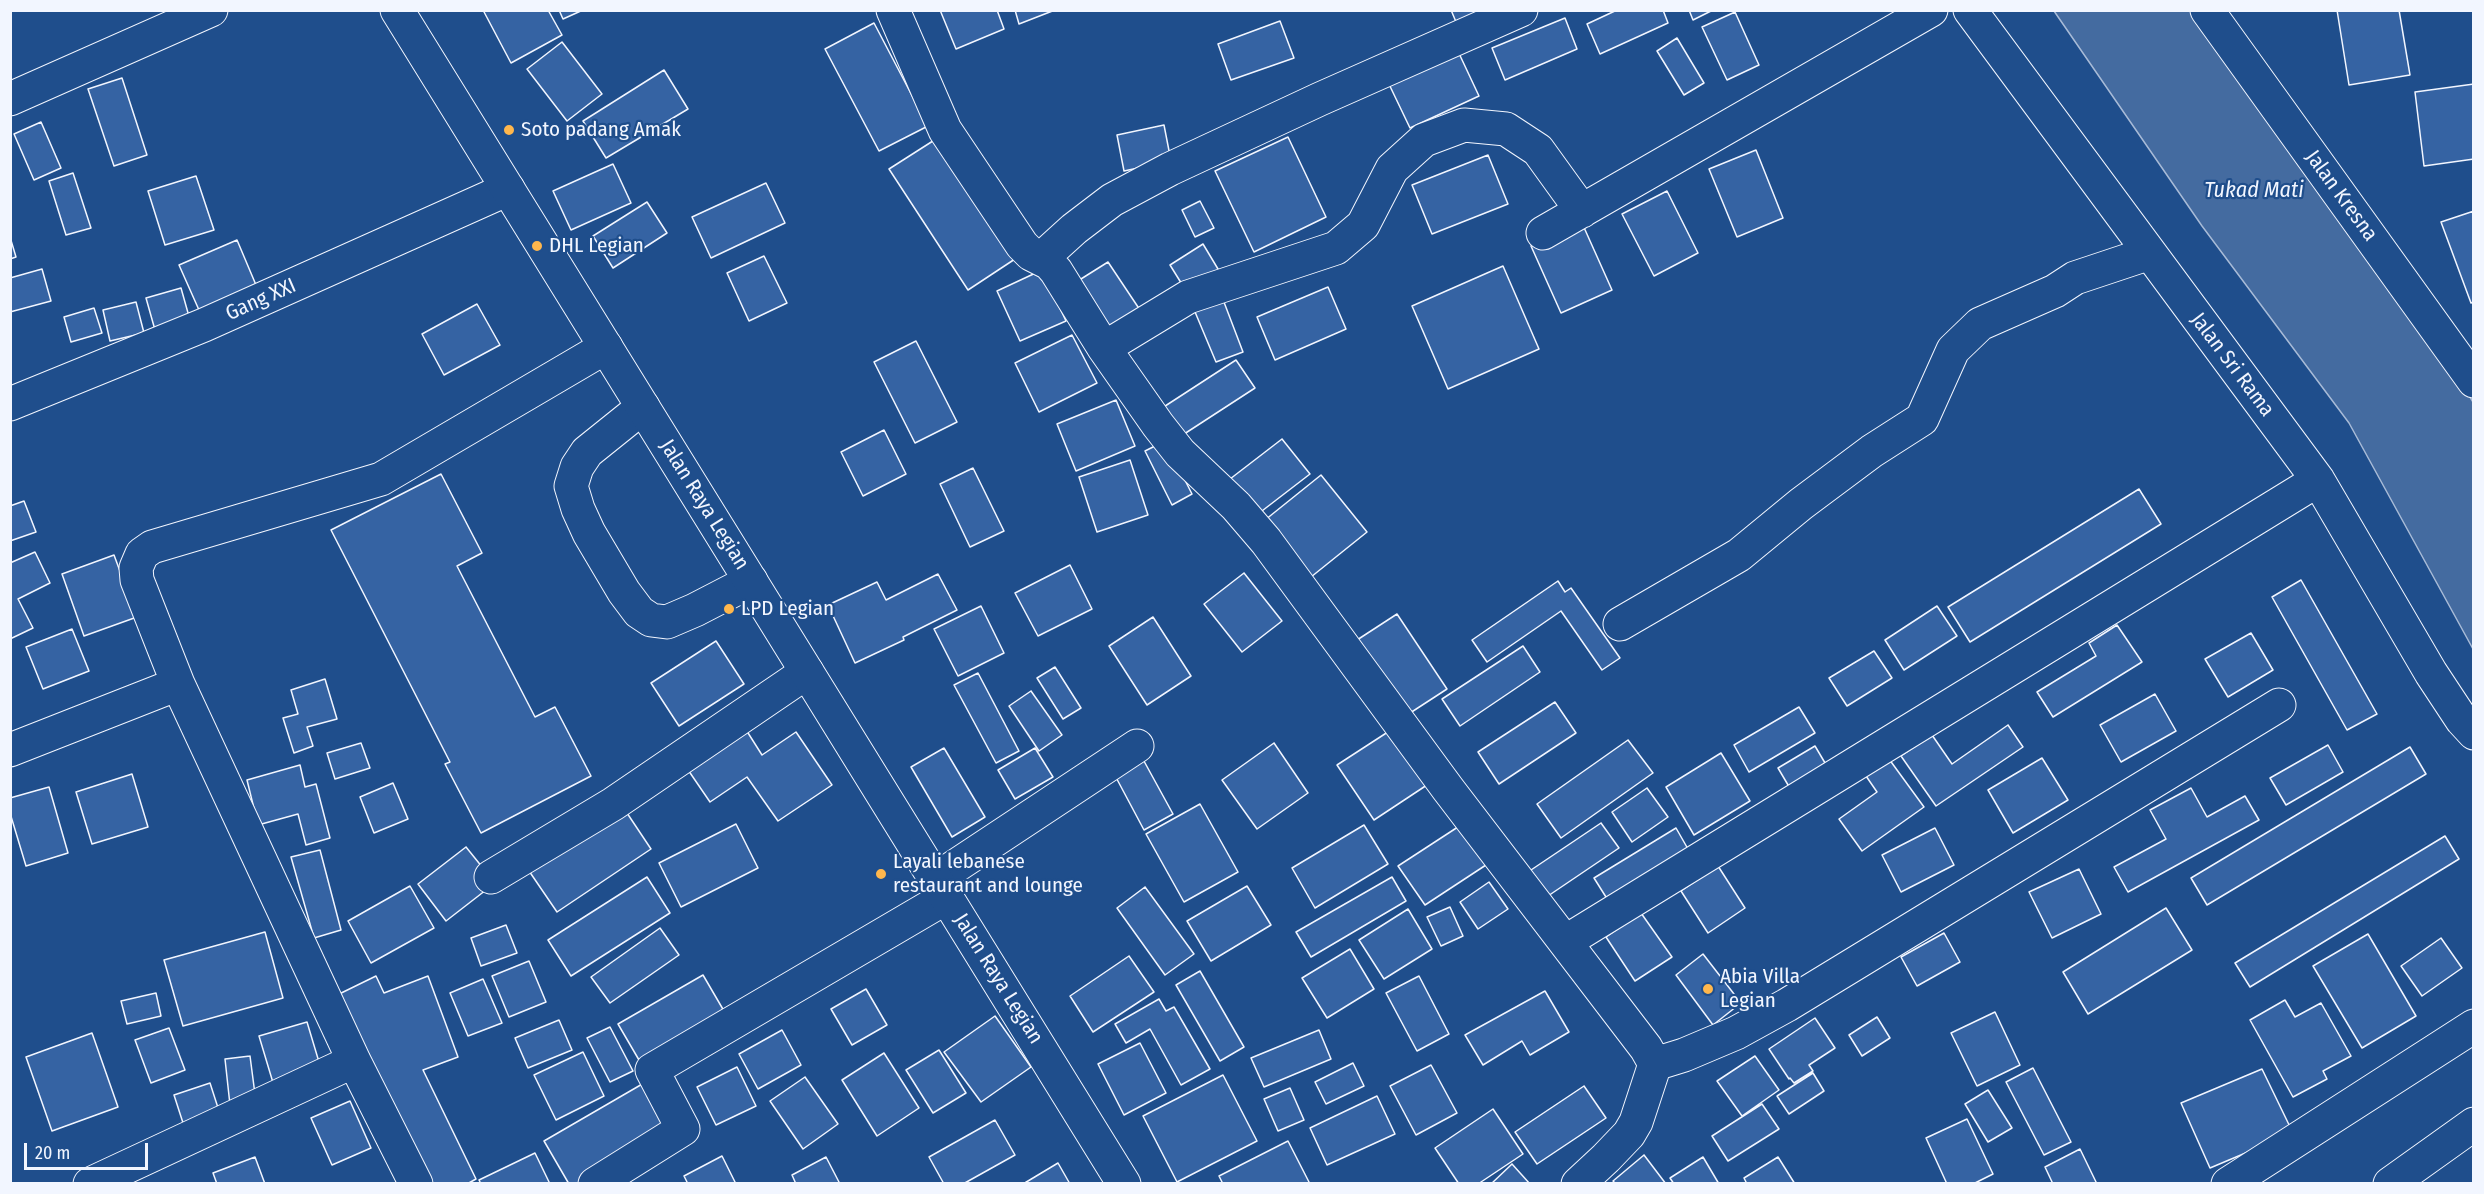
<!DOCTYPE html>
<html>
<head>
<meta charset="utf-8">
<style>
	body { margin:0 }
	#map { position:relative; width:2484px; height:1194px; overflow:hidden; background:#1f4e8c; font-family:"Fira Sans Condensed",sans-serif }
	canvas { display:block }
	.frame { position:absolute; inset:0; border:12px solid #f2f6ff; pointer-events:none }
	.scale { position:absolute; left:24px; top:1143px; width:124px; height:27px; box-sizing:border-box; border:3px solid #f2f6ff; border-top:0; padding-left:8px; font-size:18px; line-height:21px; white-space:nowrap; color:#f2f6ff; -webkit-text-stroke:4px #1f4e8c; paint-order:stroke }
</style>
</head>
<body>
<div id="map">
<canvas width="2484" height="1194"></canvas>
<div class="frame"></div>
<div class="scale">20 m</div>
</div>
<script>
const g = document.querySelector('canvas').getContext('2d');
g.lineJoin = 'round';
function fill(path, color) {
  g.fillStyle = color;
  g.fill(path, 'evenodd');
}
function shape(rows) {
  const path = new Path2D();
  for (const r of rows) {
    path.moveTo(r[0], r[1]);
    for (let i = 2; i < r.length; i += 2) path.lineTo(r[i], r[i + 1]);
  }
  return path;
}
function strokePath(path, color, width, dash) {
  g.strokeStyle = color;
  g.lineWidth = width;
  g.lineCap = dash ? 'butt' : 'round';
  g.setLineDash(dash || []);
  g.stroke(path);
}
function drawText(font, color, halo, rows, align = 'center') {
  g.font = font + ' "Fira Sans Condensed",sans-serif';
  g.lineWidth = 4.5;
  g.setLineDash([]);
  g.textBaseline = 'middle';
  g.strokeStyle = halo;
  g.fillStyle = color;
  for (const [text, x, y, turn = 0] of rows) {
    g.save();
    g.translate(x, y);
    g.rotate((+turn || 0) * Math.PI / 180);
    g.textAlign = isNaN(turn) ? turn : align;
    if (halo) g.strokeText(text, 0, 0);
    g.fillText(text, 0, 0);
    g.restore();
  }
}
const water = shape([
	[2054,11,2204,11,2429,330,2473,402,2473,649,2349,423,2202,226,2054,11]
]);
fill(water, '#446ba0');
strokePath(water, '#a8bbd7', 1.5);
const building = shape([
	[483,10,548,10,562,35,511,63,483,10],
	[559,10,583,10,563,19,559,10],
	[940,10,997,10,1004,29,956,49,940,10],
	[1015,10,1055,10,1019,24,1015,10],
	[1451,10,1501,10,1459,29,1451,10],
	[1617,10,1663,10,1668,23,1600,54,1587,24,1617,10],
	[1689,10,1713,10,1693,20,1689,10],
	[2337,10,2399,10,2410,75,2349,85,2337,10],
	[1735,12,1759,65,1727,80,1702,27,1735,12],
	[1565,18,1577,49,1505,80,1492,48,1565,18],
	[1280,21,1294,58,1231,80,1218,44,1280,21],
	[874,23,928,126,879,151,825,49,874,23],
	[1677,38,1704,83,1684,95,1657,51,1677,38],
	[562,42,602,94,567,121,527,69,562,42],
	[1456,47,1479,96,1410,128,1387,80,1456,47],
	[664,70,688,109,606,158,583,121,664,70],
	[122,78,147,155,114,166,88,89,122,78],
	[2474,84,2474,159,2424,166,2415,92,2474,84],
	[41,122,61,168,34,180,14,134,41,122],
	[1164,125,1171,161,1124,171,1117,135,1164,125],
	[1288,137,1326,217,1254,252,1215,171,1288,137],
	[936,139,1015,259,968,290,889,169,936,139],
	[1756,150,1783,218,1737,237,1709,169,1756,150],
	[1488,155,1508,204,1432,234,1412,185,1488,155],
	[613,164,631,203,571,230,553,191,613,164],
	[73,173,91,228,66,235,49,181,73,173],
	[196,176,214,230,165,245,148,191,196,176],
	[766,183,785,223,711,258,692,217,766,183],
	[1667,191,1698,253,1654,276,1622,214,1667,191],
	[1200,201,1214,228,1195,237,1182,210,1200,201],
	[647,202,667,233,613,268,593,236,647,202],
	[2474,211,2474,302,2471,303,2441,222,2474,211],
	[1582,223,1612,290,1561,313,1531,246,1582,223],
	[10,237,16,257,10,259,10,237],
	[237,240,256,285,199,310,179,265,237,240],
	[1203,244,1221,274,1188,294,1170,265,1203,244],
	[764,256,787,303,749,321,727,273,764,256],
	[1108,262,1142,313,1106,335,1073,284,1108,262],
	[1503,266,1539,349,1448,389,1412,306,1503,266],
	[42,269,51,301,10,312,10,278,42,269],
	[1042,270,1066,321,1020,341,997,291,1042,270],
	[1328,287,1346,329,1275,360,1257,317,1328,287],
	[181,288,190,320,155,330,146,298,181,288],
	[1219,289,1243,352,1216,362,1190,300,1219,289],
	[136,302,144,333,110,341,103,310,136,302],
	[477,304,500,345,444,375,422,334,477,304],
	[94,308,102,333,71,342,64,317,94,308],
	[1072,335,1097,383,1039,412,1015,363,1072,335],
	[916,341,957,422,915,443,874,362,916,341],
	[1236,360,1255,388,1178,438,1159,410,1236,360],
	[1116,400,1135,446,1076,471,1057,424,1116,400],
	[884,430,906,474,863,496,841,452,884,430],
	[1282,439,1310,474,1258,514,1230,479,1282,439],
	[1165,441,1192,494,1172,505,1145,451,1165,441],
	[1130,460,1148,515,1097,532,1079,477,1130,460],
	[973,468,1004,531,970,547,940,484,973,468],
	[441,474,482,553,457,566,535,717,555,707,591,776,481,833,445,764,450,762,331,530,441,474],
	[1321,475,1367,532,1311,577,1265,520,1321,475],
	[2139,489,2161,524,1970,642,1948,607,2139,489],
	[24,501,36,532,10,541,10,506,24,501],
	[35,552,50,583,18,599,33,628,10,639,10,563,35,552],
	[114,555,137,617,84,636,62,574,114,555],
	[1070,565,1092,609,1038,636,1015,593,1070,565],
	[1244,573,1282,621,1242,652,1204,604,1244,573],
	[938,574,957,610,903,637,904,640,855,663,828,605,877,582,886,600,938,574],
	[2301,580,2377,714,2347,730,2272,597,2301,580],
	[1558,581,1565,592,1571,588,1620,658,1602,670,1561,611,1487,662,1472,640,1558,581],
	[981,606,1004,653,958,676,934,629,981,606],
	[1937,606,1957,636,1904,670,1885,640,1937,606],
	[1397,614,1447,689,1407,715,1357,640,1397,614],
	[1153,617,1191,676,1147,705,1109,646,1153,617],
	[2117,625,2142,662,2053,717,2037,692,2096,656,2089,643,2117,625],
	[72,629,89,671,43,689,26,647,72,629],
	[2251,633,2273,670,2228,697,2205,659,2251,633],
	[716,641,744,684,679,726,651,683,716,641],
	[1523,646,1540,672,1460,726,1442,699,1523,646],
	[1874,651,1892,678,1847,706,1829,678,1874,651],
	[1055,667,1081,708,1063,719,1037,678,1055,667],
	[978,673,1019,751,996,763,954,685,978,673],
	[325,679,337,719,307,727,313,746,294,753,283,718,298,714,291,690,325,679],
	[1031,691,1062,735,1039,751,1009,706,1031,691],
	[2155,694,2176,731,2121,762,2100,725,2155,694],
	[1555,702,1576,733,1499,784,1478,752,1555,702],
	[1799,707,1815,733,1749,772,1734,745,1799,707],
	[743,725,762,755,796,732,832,785,778,821,747,777,710,802,684,764,743,725],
	[2008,725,2023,747,1936,806,1901,756,1932,735,1952,764,2008,725],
	[1394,728,1430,783,1374,820,1337,765,1394,728],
	[1628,740,1653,773,1561,838,1537,804,1628,740],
	[361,743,370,768,335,779,327,753,361,743],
	[1274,743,1308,793,1257,829,1222,780,1274,743],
	[2328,745,2343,772,2286,805,2270,778,2328,745],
	[1815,746,1828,768,1791,790,1778,768,1815,746],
	[2410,747,2426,774,2207,905,2191,878,2410,747],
	[944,748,985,817,952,837,911,767,944,748],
	[1035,748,1053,777,1015,799,998,770,1035,748],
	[1139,752,1173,814,1144,830,1111,768,1139,752],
	[1721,753,1750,801,1694,835,1666,787,1721,753],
	[2042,758,2068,800,2013,833,1988,790,2042,758],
	[1889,759,1924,807,1862,851,1839,819,1877,792,1866,776,1889,759],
	[300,765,305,787,316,784,330,838,306,845,298,814,258,825,247,780,300,765],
	[132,774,148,827,92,844,76,792,132,774],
	[393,783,408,819,374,833,360,797,393,783],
	[49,787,68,853,26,866,10,813,10,798,49,787],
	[1647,788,1668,817,1632,842,1612,812,1647,788],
	[2191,788,2207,817,2245,796,2259,820,2128,892,2114,867,2166,839,2150,810,2191,788],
	[621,804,651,849,557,912,527,868,621,804],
	[1200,804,1238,872,1184,902,1146,834,1200,804],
	[1464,823,1489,863,1425,905,1398,866,1464,823],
	[1601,823,1619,848,1545,898,1528,872,1601,823],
	[736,824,758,868,681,907,659,863,736,824],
	[1364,825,1388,864,1315,908,1292,868,1364,825],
	[1676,828,1692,856,1611,905,1594,878,1676,828],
	[1935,828,1954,865,1901,892,1882,855,1935,828],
	[2445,836,2459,859,2250,987,2235,963,2445,836],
	[466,847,495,883,446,921,418,884,466,847],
	[320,850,341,930,314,938,291,857,320,850],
	[1718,866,1745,908,1708,933,1681,891,1718,866],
	[2079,869,2101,914,2052,938,2029,892,2079,869],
	[647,877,670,913,571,976,548,940,647,877],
	[1392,877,1406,901,1311,957,1296,932,1392,877],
	[1489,882,1508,909,1478,929,1460,902,1489,882],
	[410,886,434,928,371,963,348,921,410,886],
	[1247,886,1271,925,1211,961,1187,921,1247,886],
	[1145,887,1194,954,1165,975,1117,908,1145,887],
	[1450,907,1463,936,1441,946,1427,917,1450,907],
	[2166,908,2192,950,2088,1014,2063,972,2166,908],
	[1408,909,1432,949,1384,979,1359,940,1408,909],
	[1641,913,1672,957,1635,981,1606,937,1641,913],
	[506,925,517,953,481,966,471,938,506,925],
	[660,928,679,955,610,1003,591,977,660,928],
	[265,932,283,998,183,1026,164,960,265,932],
	[1944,933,1960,962,1917,986,1901,957,1944,933],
	[2368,934,2416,1016,2362,1048,2313,966,2368,934],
	[2441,938,2462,968,2422,996,2401,966,2441,938],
	[1350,949,1374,989,1327,1018,1302,978,1350,949],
	[1703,954,1741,1003,1713,1025,1676,975,1703,954],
	[1129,956,1154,992,1093,1032,1070,996,1129,956],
	[529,961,546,1002,509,1017,492,976,529,961],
	[1200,971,1244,1047,1220,1061,1176,985,1200,971],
	[703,975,724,1011,639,1060,618,1024,703,975],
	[376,976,384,993,428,976,458,1057,423,1070,476,1179,467,1184,422,1184,331,998,376,976],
	[1419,976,1449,1034,1417,1051,1386,993,1419,976],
	[483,979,502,1023,468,1036,450,993,483,979],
	[866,989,887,1025,852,1045,831,1009,866,989],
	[1545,991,1569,1032,1530,1055,1522,1041,1483,1065,1465,1035,1545,991],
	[156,993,161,1016,127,1024,121,1001,156,993],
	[1159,999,1166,1011,1174,1007,1210,1069,1181,1085,1150,1029,1126,1043,1115,1024,1159,999],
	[2285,1000,2295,1017,2321,1003,2351,1056,2323,1071,2327,1079,2293,1097,2250,1020,2285,1000],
	[1995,1012,2020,1065,1977,1086,1951,1033,1995,1012],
	[995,1016,1031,1067,981,1102,944,1052,995,1016],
	[1877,1017,1890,1038,1862,1056,1849,1035,1877,1017],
	[1815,1018,1835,1048,1809,1065,1813,1071,1794,1083,1790,1078,1789,1079,1769,1049,1815,1018],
	[559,1020,572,1050,528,1068,515,1038,559,1020],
	[307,1022,322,1072,274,1086,259,1036,307,1022],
	[610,1027,633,1071,610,1082,587,1038,610,1027],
	[169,1028,185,1070,151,1083,135,1040,169,1028],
	[782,1030,801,1065,758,1089,739,1054,782,1030],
	[1319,1030,1331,1059,1264,1087,1251,1058,1319,1030],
	[92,1033,118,1107,52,1131,26,1057,92,1033],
	[1140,1043,1166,1093,1124,1115,1098,1064,1140,1043],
	[939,1050,966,1093,933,1113,906,1070,939,1050],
	[583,1052,604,1096,556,1120,534,1075,583,1052],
	[884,1053,919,1108,877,1136,842,1080,884,1053],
	[250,1056,256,1102,230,1105,225,1059,250,1056],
	[1755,1056,1779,1090,1742,1116,1717,1081,1755,1056],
	[1353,1063,1364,1086,1326,1104,1315,1082,1353,1063],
	[1431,1065,1457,1113,1416,1135,1390,1086,1431,1065],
	[737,1067,756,1106,716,1125,697,1087,737,1067],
	[2033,1068,2071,1142,2044,1155,2006,1082,2033,1068],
	[2262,1069,2293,1133,2210,1168,2181,1103,2262,1069],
	[1813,1073,1824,1091,1789,1114,1777,1096,1813,1073],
	[1223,1075,1257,1141,1177,1182,1143,1116,1223,1075],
	[805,1077,838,1124,803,1149,770,1101,805,1077],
	[210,1083,220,1114,184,1126,174,1095,210,1083],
	[644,1083,671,1129,579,1184,569,1184,544,1141,644,1083],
	[1584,1086,1606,1118,1537,1164,1515,1132,1584,1086],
	[1290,1088,1304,1120,1278,1131,1264,1099,1290,1088],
	[1988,1090,2012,1128,1988,1142,1965,1104,1988,1090],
	[1377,1096,1395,1134,1327,1165,1310,1128,1377,1096],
	[350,1101,371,1148,332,1165,311,1118,350,1101],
	[1762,1104,1779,1129,1728,1161,1712,1136,1762,1104],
	[1493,1109,1523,1154,1478,1184,1459,1184,1435,1148,1493,1109],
	[1967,1119,1993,1174,1973,1184,1947,1184,1926,1138,1967,1119],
	[995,1120,1015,1155,963,1184,944,1184,929,1157,995,1120],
	[1288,1141,1310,1184,1223,1184,1219,1176,1288,1141],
	[2080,1149,2097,1184,2053,1184,2045,1167,2080,1149],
	[535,1153,550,1184,481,1184,479,1180,535,1153],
	[1644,1155,1666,1184,1616,1184,1613,1181,1644,1155],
	[722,1156,736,1184,688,1184,684,1176,722,1156],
	[255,1157,265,1184,217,1184,213,1173,255,1157],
	[826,1157,840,1184,796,1184,792,1175,826,1157],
	[1703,1157,1719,1184,1674,1184,1670,1178,1703,1157],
	[1778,1157,1795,1184,1747,1184,1744,1178,1778,1157],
	[1058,1163,1070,1184,1023,1184,1058,1163],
	[1512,1164,1530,1184,1491,1184,1512,1164]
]);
fill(building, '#3563a3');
strokePath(building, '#f2f6ff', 1.5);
const minor = shape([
	[893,10,945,130,1022,245,1031,254,1049,263,1056,271,1104,348,1158,425,1180,453,1236,506,1266,541,1448,789,1646,1048,1655,1064,1636,1122,1629,1134,1606,1158,1578,1184],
	[1970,10,2318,480,2431,673,2462,720,2474,733],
	[2207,10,2474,381],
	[10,99,211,10],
	[1543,233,1931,10],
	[1041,259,1074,229,1112,200,1170,169,1320,99,1521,10],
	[1104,348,1188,297,1336,248,1363,225,1392,169,1424,140,1464,125,1506,129,1538,150,1582,211],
	[10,404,204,325,508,189],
	[643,407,587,452,577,467,571,486,578,509,589,533,624,592,639,612,651,620,667,622,695,610,751,581],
	[1620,624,1739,555,1801,504,1872,451,1922,419,1953,350,1980,324,2055,291,2075,278,2150,253],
	[10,750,178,684],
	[491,877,613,804,807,672],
	[936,879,1137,746],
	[1565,942,2318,480],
	[1655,1064,1684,1055,1736,1033,1787,1005,2279,705],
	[90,1184,354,1061],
	[416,1184,354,1061,178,684,137,580,136,568,142,554,152,547,381,479,606,347],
	[595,1184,683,1129,652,1070,947,897],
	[2228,1184,2474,1026],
	[2390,1184,2474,1124]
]);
const major = shape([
	[397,10,1124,1184]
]);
strokePath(minor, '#f2f6ff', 35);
strokePath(major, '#f2f6ff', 35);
strokePath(minor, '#1f4e8c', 33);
strokePath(major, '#1f4e8c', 33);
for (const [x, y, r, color] of [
	[509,130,6,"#ffb74d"],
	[537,246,6,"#ffb74d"],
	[729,609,6,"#ffb74d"],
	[881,874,6,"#ffb74d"],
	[1708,989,6,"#ffb74d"]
]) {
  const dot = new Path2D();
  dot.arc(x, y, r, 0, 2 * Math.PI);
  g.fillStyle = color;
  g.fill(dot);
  strokePath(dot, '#1f4e8c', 2);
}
drawText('21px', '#f2f6ff', '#1f4e8c', [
	["Soto padang Amak",521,130],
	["DHL Legian",549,246],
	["LPD Legian",741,609],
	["Layali lebanese",893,862],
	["restaurant and lounge",893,886],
	["Abia Villa",1720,977],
	["Legian",1720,1001]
], 'left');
drawText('21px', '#f2f6ff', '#1f4e8c', [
	["Jalan Kresna",2341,196,54],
	["Gang XXI",261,300,-24],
	["Jalan Sri Rama",2232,365,53],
	["Jalan Raya Legian",704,505,58],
	["Jalan Raya Legian",998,979,58]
]);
drawText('italic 22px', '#f2f6ff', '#1f4e8c', [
	["Tukad Mati",2254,191]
]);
</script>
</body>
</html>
